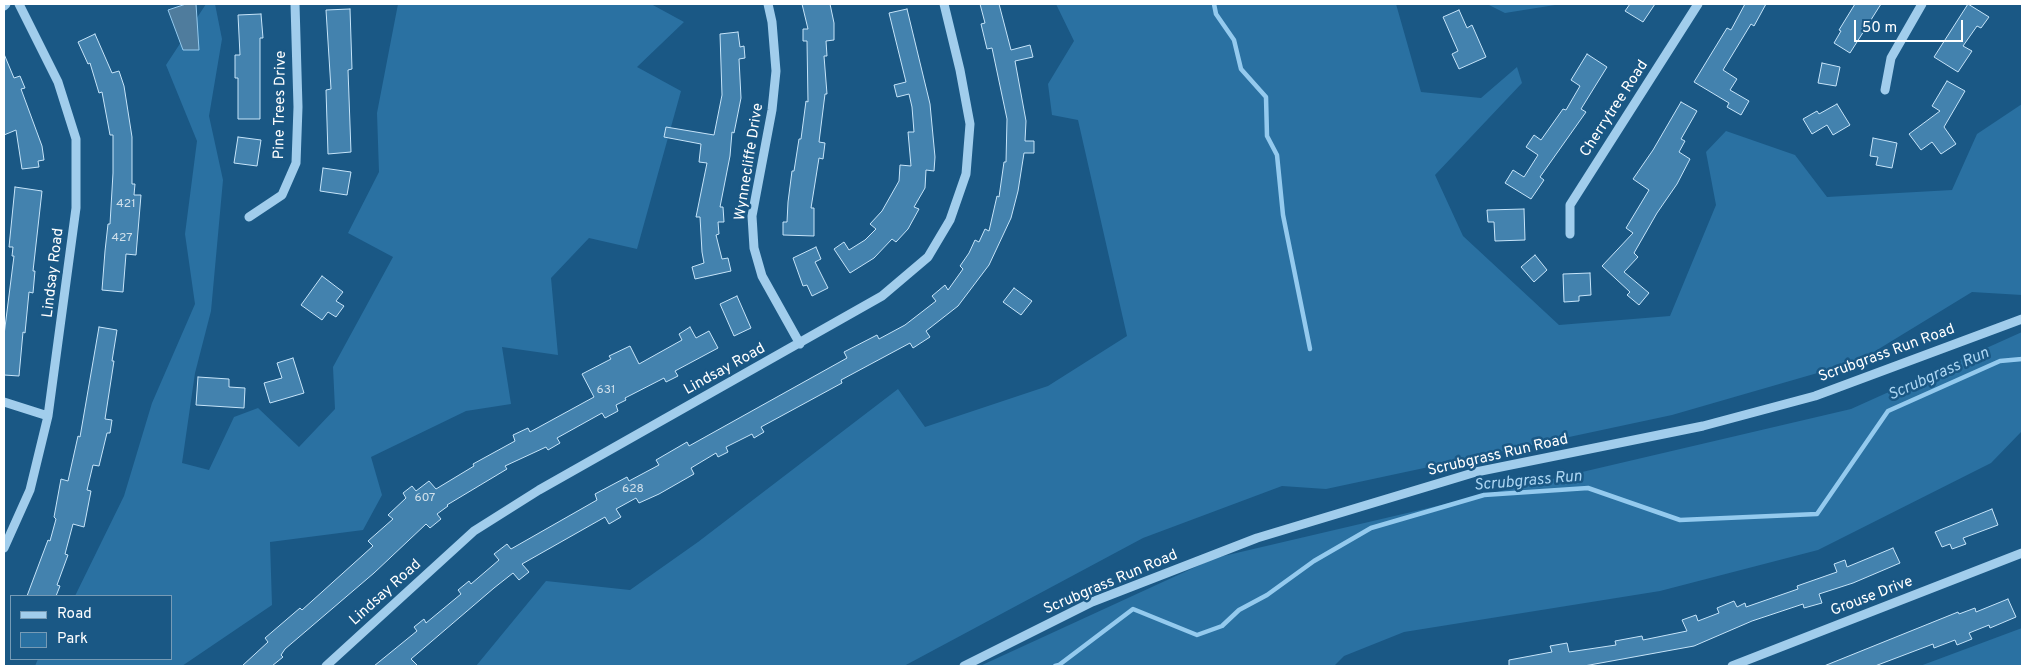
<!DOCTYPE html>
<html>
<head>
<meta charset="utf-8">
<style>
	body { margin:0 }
	#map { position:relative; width:2026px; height:670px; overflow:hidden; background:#1a5885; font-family:Overpass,sans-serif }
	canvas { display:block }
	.frame { position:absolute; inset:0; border:5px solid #fff; pointer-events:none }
	.legend { position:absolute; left:10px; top:595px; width:162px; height:65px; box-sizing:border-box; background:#1a5885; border:1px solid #769bb6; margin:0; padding:6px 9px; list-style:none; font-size:15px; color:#fff }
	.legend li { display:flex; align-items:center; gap:10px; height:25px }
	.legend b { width:25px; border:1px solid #769bb6 }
	.scale { position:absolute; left:1854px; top:20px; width:109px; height:22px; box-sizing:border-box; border:2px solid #fff; border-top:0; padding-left:6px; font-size:15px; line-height:18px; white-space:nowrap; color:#fff; -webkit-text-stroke:4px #1a5885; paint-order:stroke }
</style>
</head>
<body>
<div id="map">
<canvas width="2026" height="670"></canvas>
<div class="frame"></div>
<ul class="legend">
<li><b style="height:6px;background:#a1cdec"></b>Road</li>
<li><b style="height:14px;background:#2a71a2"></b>Park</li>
</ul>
<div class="scale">50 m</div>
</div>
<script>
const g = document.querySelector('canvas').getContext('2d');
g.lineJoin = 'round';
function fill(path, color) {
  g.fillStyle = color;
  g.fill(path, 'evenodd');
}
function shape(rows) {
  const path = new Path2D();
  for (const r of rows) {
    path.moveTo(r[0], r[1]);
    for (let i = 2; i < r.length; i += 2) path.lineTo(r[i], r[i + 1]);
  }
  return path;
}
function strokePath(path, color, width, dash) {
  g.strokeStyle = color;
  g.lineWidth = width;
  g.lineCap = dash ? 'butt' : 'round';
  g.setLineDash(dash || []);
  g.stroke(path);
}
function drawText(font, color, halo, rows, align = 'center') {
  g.font = font + ' Overpass,sans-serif';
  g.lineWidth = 5;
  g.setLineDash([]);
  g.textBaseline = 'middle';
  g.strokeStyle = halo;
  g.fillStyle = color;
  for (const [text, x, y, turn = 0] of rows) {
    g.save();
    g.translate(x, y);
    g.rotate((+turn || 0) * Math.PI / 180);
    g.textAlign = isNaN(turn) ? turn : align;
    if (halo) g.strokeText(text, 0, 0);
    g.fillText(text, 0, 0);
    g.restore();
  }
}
fill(shape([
	[206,4,215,4,222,39,209,116,223,180,211,311,195,373,182,463,209,470,234,417,258,408,299,447,335,409,333,367,393,257,348,233,379,172,377,113,398,4,651,4,684,22,637,67,681,91,637,249,589,238,551,278,558,355,502,347,511,404,466,411,371,457,382,495,363,530,270,542,272,605,182,666,35,666,38,659,171,659,171,596,75,596,124,496,152,403,195,304,185,234,197,141,166,65],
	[1056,4,1396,4,1421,92,1481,98,1517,67,1522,83,1435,175,1463,236,1559,325,1670,316,1716,205,1706,152,1726,131,1795,155,1827,197,1952,190,1977,134,2022,104,2022,295,1972,292,1859,361,1672,415,1326,489,1282,486,1143,538,904,666,476,666,546,581,630,590,698,542,898,389,925,427,1048,386,1127,336,1078,120,1052,115,1048,84,1074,41],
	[1487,4,1553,4,1555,5,1505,13],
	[2022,332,2022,431,1991,463,1818,550,1660,591,1404,632,1344,656,1334,666,980,666,1215,558,1851,409],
	[2022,628,2022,666,1920,666]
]), '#2a71a2');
const water = shape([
	[186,4,196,4,199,50,183,50,168,10,186,4]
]);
fill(water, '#4f7c9d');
strokePath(water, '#94caee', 1);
strokePath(shape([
	[1214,4,1216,14,1234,40,1241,69,1266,97,1267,136,1277,155,1283,215,1310,349],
	[1055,666,1059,665,1133,609,1197,635,1222,626,1239,610,1267,595,1314,561,1371,528,1484,495,1588,488,1680,520,1817,514,1888,411,2000,361,2022,359]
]), '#94caee', 4.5);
const building = shape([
	[802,4,830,4,834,23,834,40,826,41,827,56,824,56,827,94,825,94,819,142,825,143,823,159,819,158,811,208,814,208,814,236,783,235,783,222,787,222,788,202,792,171,794,171,799,139,801,139,806,101,808,102,807,41,803,41,803,29,808,29,802,4],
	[980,4,999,4,1011,50,1030,45,1033,57,1015,61,1026,121,1025,141,1034,141,1034,153,1024,153,1018,191,1011,218,989,265,958,306,926,331,930,337,913,348,910,343,841,380,842,383,761,427,764,432,754,438,752,434,726,447,728,452,718,457,716,453,691,468,694,474,659,494,639,503,636,498,616,509,621,517,609,524,605,517,522,564,529,572,519,580,513,573,494,588,411,659,418,666,374,666,417,631,414,627,424,619,426,623,461,594,458,590,469,581,471,584,499,560,494,554,507,544,511,549,597,500,595,494,627,477,629,481,659,465,656,460,687,442,689,446,847,358,844,352,877,335,879,339,905,325,936,301,932,296,945,285,948,290,963,269,960,266,969,253,975,240,979,242,985,229,989,231,997,196,999,197,1004,162,1006,162,1007,119,992,48,987,49,981,24,985,23,980,4],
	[1630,4,1655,4,1643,22,1625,11,1630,4],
	[1745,4,1766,4,1754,26,1751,24,1723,70,1737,79,1730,90,1749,101,1741,115,1727,107,1729,103,1694,82,1727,28,1731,30,1745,4],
	[1855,4,1881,4,1850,53,1834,43,1841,31,1839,30,1855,4],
	[1968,4,1989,17,1981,28,1977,26,1963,46,1972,51,1958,72,1934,57,1968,4],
	[350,9,352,69,348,70,351,152,328,154,326,90,331,89,326,10,350,9],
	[907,9,930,104,935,157,934,171,926,170,925,188,914,207,919,209,908,229,896,242,892,239,874,258,850,273,834,249,844,242,849,250,865,240,876,229,870,224,882,211,899,181,900,165,911,166,908,132,914,132,912,107,909,94,897,97,894,85,906,82,889,13,907,9],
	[1459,10,1467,28,1472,25,1486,57,1459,69,1452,54,1458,51,1443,17,1459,10],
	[261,14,263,38,260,38,260,119,238,119,238,78,235,78,235,55,240,55,238,15,261,14],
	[738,32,740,47,744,46,745,58,739,59,741,98,734,133,732,132,730,156,720,207,723,207,724,222,718,222,719,234,716,235,722,259,728,258,731,271,695,279,692,267,704,263,702,252,700,217,696,217,707,163,699,162,701,144,664,137,666,127,714,135,722,95,720,34,738,32],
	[95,34,112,73,119,71,124,86,132,137,132,184,135,184,134,195,141,195,136,255,126,254,123,292,102,290,105,251,108,224,110,224,113,173,113,135,110,135,102,92,99,93,90,63,88,64,78,42,95,34],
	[4,54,14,78,20,76,25,88,21,89,42,146,44,160,38,161,39,167,22,169,16,130,4,135,4,54],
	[1587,54,1607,67,1581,109,1586,112,1540,177,1544,180,1531,199,1505,183,1513,170,1524,177,1538,155,1526,147,1534,135,1541,140,1563,109,1566,110,1580,86,1571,80,1587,54],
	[1822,63,1840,67,1836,86,1818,83,1822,63],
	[1947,81,1965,91,1944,127,1956,144,1941,154,1932,142,1921,150,1909,134,1940,111,1932,106,1947,81],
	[1681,102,1697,111,1681,139,1685,141,1679,152,1690,159,1677,184,1657,213,1634,253,1638,257,1624,272,1649,293,1639,305,1627,295,1630,292,1602,266,1633,233,1626,228,1649,190,1633,179,1653,150,1681,102],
	[1837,104,1850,125,1833,135,1827,125,1812,134,1803,119,1817,111,1819,114,1837,104],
	[238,137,261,140,257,166,234,163,238,137],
	[1873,138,1897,143,1892,168,1876,165,1878,157,1870,156,1873,138],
	[323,168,351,172,347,195,320,191,323,168],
	[15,187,42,191,33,271,35,271,33,293,29,292,25,333,23,332,19,376,4,375,4,335,14,256,12,256,13,247,9,247,15,187],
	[1524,209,1525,240,1495,241,1494,222,1488,222,1487,210,1524,209],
	[816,247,821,259,815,262,828,288,812,296,807,285,803,286,793,258,816,247],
	[1535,255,1547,270,1534,282,1521,267,1535,255],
	[1590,273,1591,295,1579,296,1579,301,1564,302,1563,274,1590,273],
	[322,276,343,292,336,301,344,306,336,317,328,312,322,320,301,305,322,276],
	[1014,288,1032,301,1021,315,1003,302,1014,288],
	[737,296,751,328,734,336,720,304,737,296],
	[99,327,117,330,112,361,114,361,105,419,112,420,110,433,107,433,99,466,93,465,87,490,91,491,84,527,73,524,65,554,68,555,57,585,60,586,56,596,27,596,48,540,50,541,56,519,54,517,61,479,68,481,78,436,80,437,99,327],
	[690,327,696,338,709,331,718,348,675,371,678,376,666,382,664,378,625,398,626,400,616,405,618,411,605,418,602,413,557,438,560,443,548,450,546,447,505,466,507,469,447,505,448,506,437,514,441,519,430,528,426,524,374,573,285,649,281,655,283,657,272,666,242,666,268,642,265,638,300,608,302,610,373,546,368,541,393,519,388,515,406,498,403,493,412,486,416,491,429,481,436,489,474,466,473,464,515,441,513,435,528,428,530,432,594,397,582,374,611,359,609,356,630,346,639,364,682,340,679,334,690,327],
	[293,358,304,393,270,403,264,383,282,378,277,363,293,358],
	[198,377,229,379,229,387,245,388,244,408,196,405,198,377],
	[1992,509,1998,525,1963,538,1966,544,1952,549,1950,544,1942,547,1935,532,1992,509],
	[1893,548,1900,563,1853,583,1819,594,1822,603,1804,608,1803,604,1752,621,1694,646,1584,666,1509,666,1509,660,1552,652,1550,646,1567,643,1569,652,1616,645,1615,641,1642,636,1643,640,1687,631,1682,620,1696,615,1698,621,1719,613,1717,608,1734,601,1737,607,1745,603,1746,607,1798,589,1797,586,1837,572,1834,564,1845,560,1847,567,1893,548],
	[2008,599,2016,617,1990,628,1989,625,1969,633,1972,639,1957,645,1955,640,1934,648,1933,644,1875,666,1824,666,1958,612,1959,614,1975,608,1976,612,2008,599]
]);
fill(building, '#4382ae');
strokePath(building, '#c6e4f9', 1);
strokePath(shape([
	[768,4,772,22,776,71,772,110,752,216,754,248,762,276,800,344],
	[4,6,6,4],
	[1885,90,1891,58,1922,4],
	[249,217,282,195,296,163,298,107,295,4],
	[1570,234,1570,205,1698,4],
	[4,402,48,416],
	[4,548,30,490,48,416,76,208,76,139,58,82,19,4],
	[326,666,474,531,539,490,882,296,928,257,950,220,966,174,970,124,960,70,944,4],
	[964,666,1092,602,1257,538,1476,472,1703,426,1815,396,2022,319],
	[1732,666,2022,553]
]), '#a1cdec', 9);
drawText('12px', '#d0e0eb', null, [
	["421",126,205],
	["427",122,239],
	["631",606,391],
	["628",633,490],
	["607",425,499]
]);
drawText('15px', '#fff', '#1a5885', [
	["Pine Trees Drive",281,105,-89],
	["Cherrytree Road",1615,109,-57],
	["Wynnecliffe Drive",750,162,-81],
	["Lindsay Road",54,273,-83],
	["Scrubgrass Run Road",1887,354,-20],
	["Lindsay Road",725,370,-29],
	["Scrubgrass Run Road",1498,456,-13],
	["Scrubgrass Run Road",1111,583,-23],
	["Lindsay Road",386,593,-42],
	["Grouse Drive",1872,597,-21]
]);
drawText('italic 16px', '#acd6f3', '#1a5885', [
	["Scrubgrass Run",1939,375,-24],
	["Scrubgrass Run",1528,482,-5]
]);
</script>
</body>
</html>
